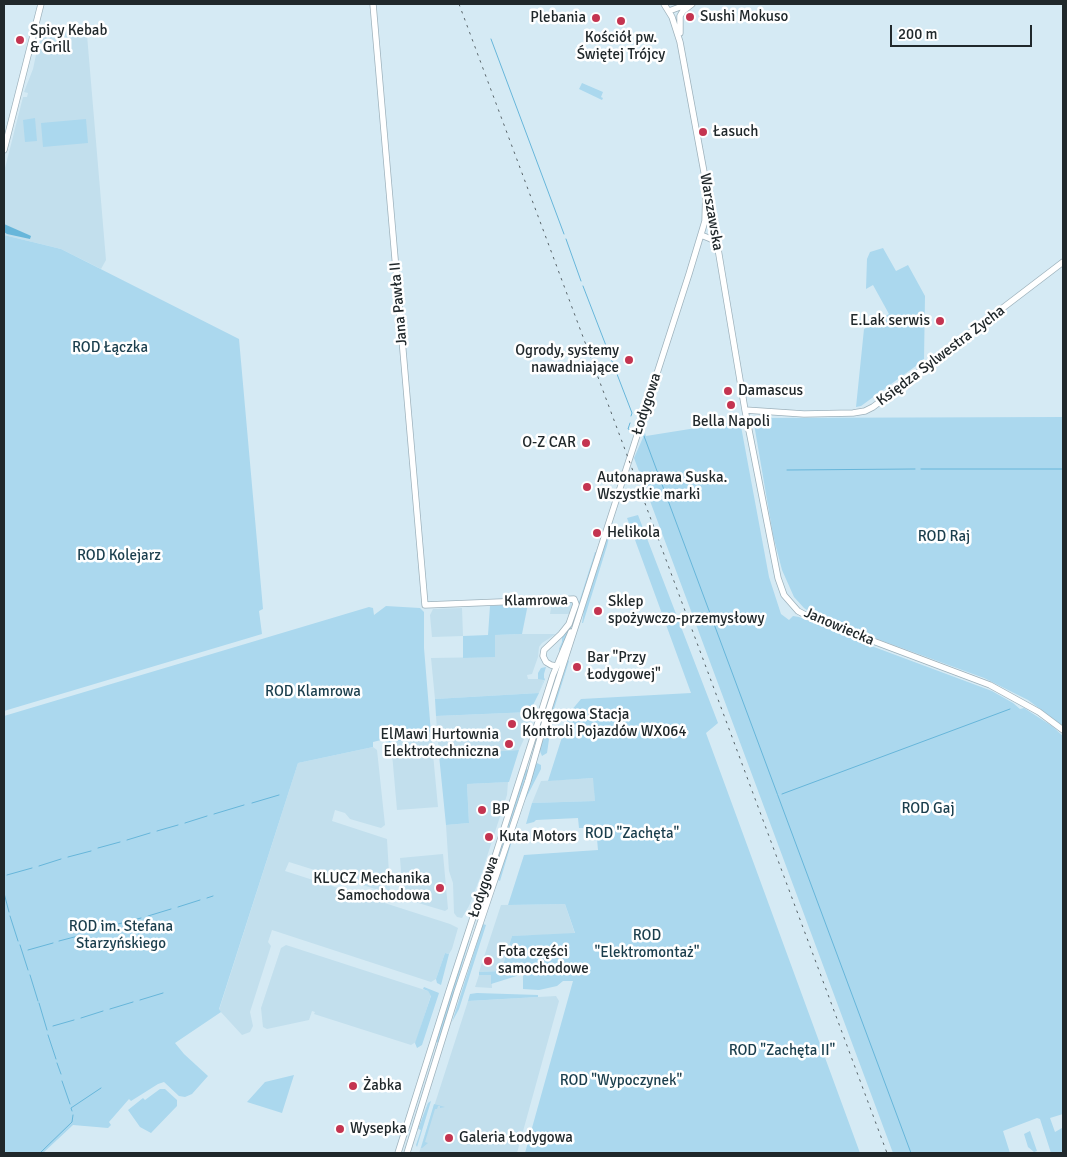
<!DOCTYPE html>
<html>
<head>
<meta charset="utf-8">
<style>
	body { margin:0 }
	#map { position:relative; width:1067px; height:1157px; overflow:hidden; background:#d5eaf4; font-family:Signika,sans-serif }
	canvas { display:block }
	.frame { position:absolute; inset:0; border:5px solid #20282b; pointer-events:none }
	.scale { position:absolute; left:890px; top:25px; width:142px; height:22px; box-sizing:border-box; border:2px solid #20282b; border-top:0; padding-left:6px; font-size:15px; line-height:18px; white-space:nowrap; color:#20282b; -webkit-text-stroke:4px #fff; paint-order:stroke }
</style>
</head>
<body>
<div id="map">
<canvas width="1067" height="1157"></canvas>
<div class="frame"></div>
<div class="scale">200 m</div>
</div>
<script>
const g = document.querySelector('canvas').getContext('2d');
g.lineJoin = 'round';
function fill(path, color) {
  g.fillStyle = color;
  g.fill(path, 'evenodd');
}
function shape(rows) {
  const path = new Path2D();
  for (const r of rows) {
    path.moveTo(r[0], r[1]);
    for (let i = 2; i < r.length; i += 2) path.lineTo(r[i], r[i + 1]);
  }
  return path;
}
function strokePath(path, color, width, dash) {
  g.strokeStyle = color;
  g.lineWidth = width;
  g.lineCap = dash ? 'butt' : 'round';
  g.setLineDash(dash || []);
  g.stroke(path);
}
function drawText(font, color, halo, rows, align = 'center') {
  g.font = font + ' Signika,sans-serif';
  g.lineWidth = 5;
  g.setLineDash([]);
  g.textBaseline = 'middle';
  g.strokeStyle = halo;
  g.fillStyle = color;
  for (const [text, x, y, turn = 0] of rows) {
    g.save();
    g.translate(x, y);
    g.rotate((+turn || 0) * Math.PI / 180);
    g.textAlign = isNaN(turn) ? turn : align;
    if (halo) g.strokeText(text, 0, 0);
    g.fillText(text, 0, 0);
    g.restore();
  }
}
fill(shape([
	[53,29,87,35,106,260,101,269,61,249,4,235,4,172,23,97,27,97,28,93,24,92,33,69,40,36,47,32,53,32],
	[569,601,573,603,569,614,550,614,552,602],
	[462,608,463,636,432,637,430,615,433,609],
	[522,634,556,634,542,643,539,647,538,657,532,674,527,675,528,679,544,679,539,693,435,699,431,658,494,657,495,635],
	[531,712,529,728,519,750,439,755,436,716],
	[431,733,438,807,397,810,391,742],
	[373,747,377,750,385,825,381,828,350,819,345,813,335,810,332,821,387,839,390,891,388,893,289,862,285,871,450,924,458,928,452,949,449,954,445,953,436,979,431,982,272,930,268,942,271,946,250,1012,253,1026,250,1032,242,1035,219,1010,298,763],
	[594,778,595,801,532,803,541,781],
	[508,782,507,795,481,875,469,906,462,918,457,917,454,913,453,883,449,871,446,825,469,823,467,784],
	[443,854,448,909,445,911,405,899,403,896,400,858],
	[565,904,575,934,512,936,501,971,479,972,501,905],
	[286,945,428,991,431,995,416,1042,411,1045,314,1014,315,1012,312,1011,309,1020,267,1029,263,1027,261,1008,281,948],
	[479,975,491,975,492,988,475,987],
	[556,996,559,1001,517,1153,419,1153,468,1001]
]), '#c2dfed');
fill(shape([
	[582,83,603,92,601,97,603,98,602,100,579,89],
	[35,118,37,141,25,142,23,120],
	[86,119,88,143,43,147,41,123],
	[4,235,61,249,239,339,263,609,259,611,262,634,4,711],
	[883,248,896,271,908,265,925,296,924,360,861,406,856,407,864,329,889,314,873,285,866,289,867,259,870,252],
	[1063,417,1063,726,1028,700,984,678,817,617,804,608,794,597,782,570,773,535,753,418],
	[740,421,769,577,781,614,789,620,793,616,799,617,858,641,992,691,1013,703,1020,709,1024,708,1052,726,1063,736,1063,1114,1050,1118,1055,1132,1062,1128,1063,1152,1051,1153,1040,1119,1037,1118,1003,1131,1010,1153,893,1153,634,458,645,433,646,436],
	[638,515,718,723,706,733,860,1153,525,1153,573,981,563,981,557,986,539,990,523,989,523,974,491,984,491,975,479,975,479,972,501,971,512,936,575,933,565,904,508,905,524,855,598,850,596,828,579,828,578,818,536,820,534,822,526,824,532,803,595,801,593,778,548,781,570,712,581,699,691,693,627,518],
	[613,520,607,546,583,623,582,623,584,610],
	[595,552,597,552,577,614,560,652,559,649,562,642,562,636,574,618],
	[528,604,522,634,495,635,495,657,463,658,463,636,488,635,490,606],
	[386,606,420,608,424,612,424,648,431,733,386,744,385,739,373,742,373,747,298,763,219,1009,221,1012,175,1043,184,1054,208,1076,192,1094,185,1097,179,1096,164,1082,158,1084,131,1101,129,1099,109,1122,111,1125,108,1128,73,1125,43,1153,4,1153,4,716,369,607,373,608,374,615],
	[568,660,569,661,553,712,547,753,542,756,539,749],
	[546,667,544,674,544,678,545,679,539,693,533,705,531,712,436,716,435,699,539,693,544,680,538,679,538,673,541,668],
	[519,750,509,782,467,784,469,823,446,825,439,755],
	[537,763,541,765,541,769,523,804,500,881,498,880,535,765],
	[526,769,528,770,479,917,476,916],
	[483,924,486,925,459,1009,452,1022],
	[468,941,469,941,439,1043,436,1042],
	[445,953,449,954,441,985,437,983,436,979],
	[424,987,439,993,422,1045,417,1048,415,1043,431,996,428,991,423,989],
	[477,993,538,995,538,997,468,1001,470,994],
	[294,1075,282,1113,247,1102,265,1082],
	[160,1089,165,1089,177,1100,177,1106,151,1133,140,1127,128,1110,143,1098,145,1100],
	[431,1101,417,1147,416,1145,421,1130,418,1129,428,1103],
	[434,1104,445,1107,440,1108,440,1106,438,1106,437,1109,435,1109,425,1142,428,1143,422,1148,421,1148],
	[1030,1131,1037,1151,1034,1152,1028,1147,1024,1134]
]), '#abd8ee');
fill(shape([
	[4,224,29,235,31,236,30,239,7,234,4,232]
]), '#67b6da');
strokePath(shape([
	[491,39,564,234],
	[566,239,581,281],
	[583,286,632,413,631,416],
	[630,423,628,429,631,430,634,429],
	[644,436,911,1153],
	[921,469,1063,469],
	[787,470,915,469],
	[782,794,1010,709],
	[252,803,279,795],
	[214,814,244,805],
	[185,823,207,816],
	[157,831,178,825],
	[127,840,150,833],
	[98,848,120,842],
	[68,857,91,851],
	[39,866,61,859],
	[7,875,32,868],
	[4,893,9,912],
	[207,898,213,896],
	[178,907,200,900],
	[10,916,18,941],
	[148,916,171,909],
	[118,924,141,918],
	[89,933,111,926],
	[59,941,82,935],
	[20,945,28,970],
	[28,950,53,943],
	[30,975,38,1001],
	[140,1000,163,993],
	[39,1003,47,1030],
	[110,1009,133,1002],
	[81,1018,103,1011],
	[53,1026,74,1020],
	[48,1035,56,1059],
	[57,1063,61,1074],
	[62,1081,70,1104],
	[72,1111,71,1108,101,1088],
	[40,1153,72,1122,73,1115]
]), '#67b6da', 1);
const secondary = shape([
	[373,4,425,605,574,599,576,604,569,624,561,634,544,650,543,656,546,662,551,665,556,666],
	[664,4,672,17,680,42,706,183],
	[669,11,688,4],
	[680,33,680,16,683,11,692,4],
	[4,150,41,4],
	[709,195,745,410,778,578,784,595,798,611,809,617,990,685,1039,712,1063,730],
	[701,235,711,239,717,245],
	[745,410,804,414,853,413,865,411,873,407,1063,262],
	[398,1153,449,991,480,896,491,869,553,675,571,632],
	[407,1153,457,992,528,781,545,721,689,274,705,221,706,182]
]);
strokePath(secondary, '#9eb2bc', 7);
strokePath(secondary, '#fff', 5.5);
strokePath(shape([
	[459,4,887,1153]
]), '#576368', 1, [2.5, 5]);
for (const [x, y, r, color] of [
	[690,17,5,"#c43450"],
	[596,18,5,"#c43450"],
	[621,21,5,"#c43450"],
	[20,40,5,"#c43450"],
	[703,132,5,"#c43450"],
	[940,321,5,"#c43450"],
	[629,360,5,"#c43450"],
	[728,391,5,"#c43450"],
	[731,405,5,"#c43450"],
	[586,443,5,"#c43450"],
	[587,487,5,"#c43450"],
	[597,533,5,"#c43450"],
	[598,611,5,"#c43450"],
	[577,667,5,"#c43450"],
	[512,724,5,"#c43450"],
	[509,744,5,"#c43450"],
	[482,810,5,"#c43450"],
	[489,837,5,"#c43450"],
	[440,888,5,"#c43450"],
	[488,961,5,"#c43450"],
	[353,1086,5,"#c43450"],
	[340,1129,5,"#c43450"],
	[449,1138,5,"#c43450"]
]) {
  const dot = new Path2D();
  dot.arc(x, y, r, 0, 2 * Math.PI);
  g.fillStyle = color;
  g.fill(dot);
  strokePath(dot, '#fff', 2);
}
drawText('15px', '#20282b', '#fff', [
	["Sushi Mokuso",700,17],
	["Plebania",586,18,"right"],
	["Spicy Kebab",30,31],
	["& Grill",30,48],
	["Kościół pw.",621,38,"center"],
	["Świętej Trójcy",621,55,"center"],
	["Łasuch",713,132],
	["E.Lak serwis",930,321,"right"],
	["Ogrody, systemy",619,351,"right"],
	["nawadniające",619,368,"right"],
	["Damascus",738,391],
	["Bella Napoli",731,422,"center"],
	["O-Z CAR",576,443,"right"],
	["Autonaprawa Suska.",597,478],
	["Wszystkie marki",597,495],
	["Helikola",607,533],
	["Sklep",608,602],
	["spożywczo-przemysłowy",608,619],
	["Bar \"Przy",587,658],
	["Łodygowej\"",587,675],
	["Okręgowa Stacja",522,715],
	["Kontroli Pojazdów WX064",522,732],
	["ElMawi Hurtownia",499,735,"right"],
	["Elektrotechniczna",499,752,"right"],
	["BP",492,810],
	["Kuta Motors",499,837],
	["KLUCZ Mechanika",430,879,"right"],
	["Samochodowa",430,896,"right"],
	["Fota części",498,952],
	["samochodowe",498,969],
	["Żabka",363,1086],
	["Wysepka",350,1129],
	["Galeria Łodygowa",459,1138]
], 'left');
drawText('15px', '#20282b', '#fff', [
	["Warszawska",711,212,80],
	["Jana Pawła II",399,304,-95],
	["Księdza Sylwestra Zycha",941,356,-37],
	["Łodygowa",647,404,-72],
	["Klamrowa",536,601,-1],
	["Janowiecka",839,627,23],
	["Łodygowa",484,887,-71]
]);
drawText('15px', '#1a3e4d', '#fff', [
	["ROD Łączka",110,348],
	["ROD Raj",944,537],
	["ROD Kolejarz",119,556],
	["ROD Klamrowa",313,692],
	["ROD Gaj",928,809],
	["ROD \"Zachęta\"",632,834],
	["ROD im. Stefana",121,927],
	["Starzyńskiego",121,944],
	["ROD",647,936],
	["\"Elektromontaż\"",647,953],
	["ROD \"Zachęta II\"",782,1051],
	["ROD \"Wypoczynek\"",621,1081]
]);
</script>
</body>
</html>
